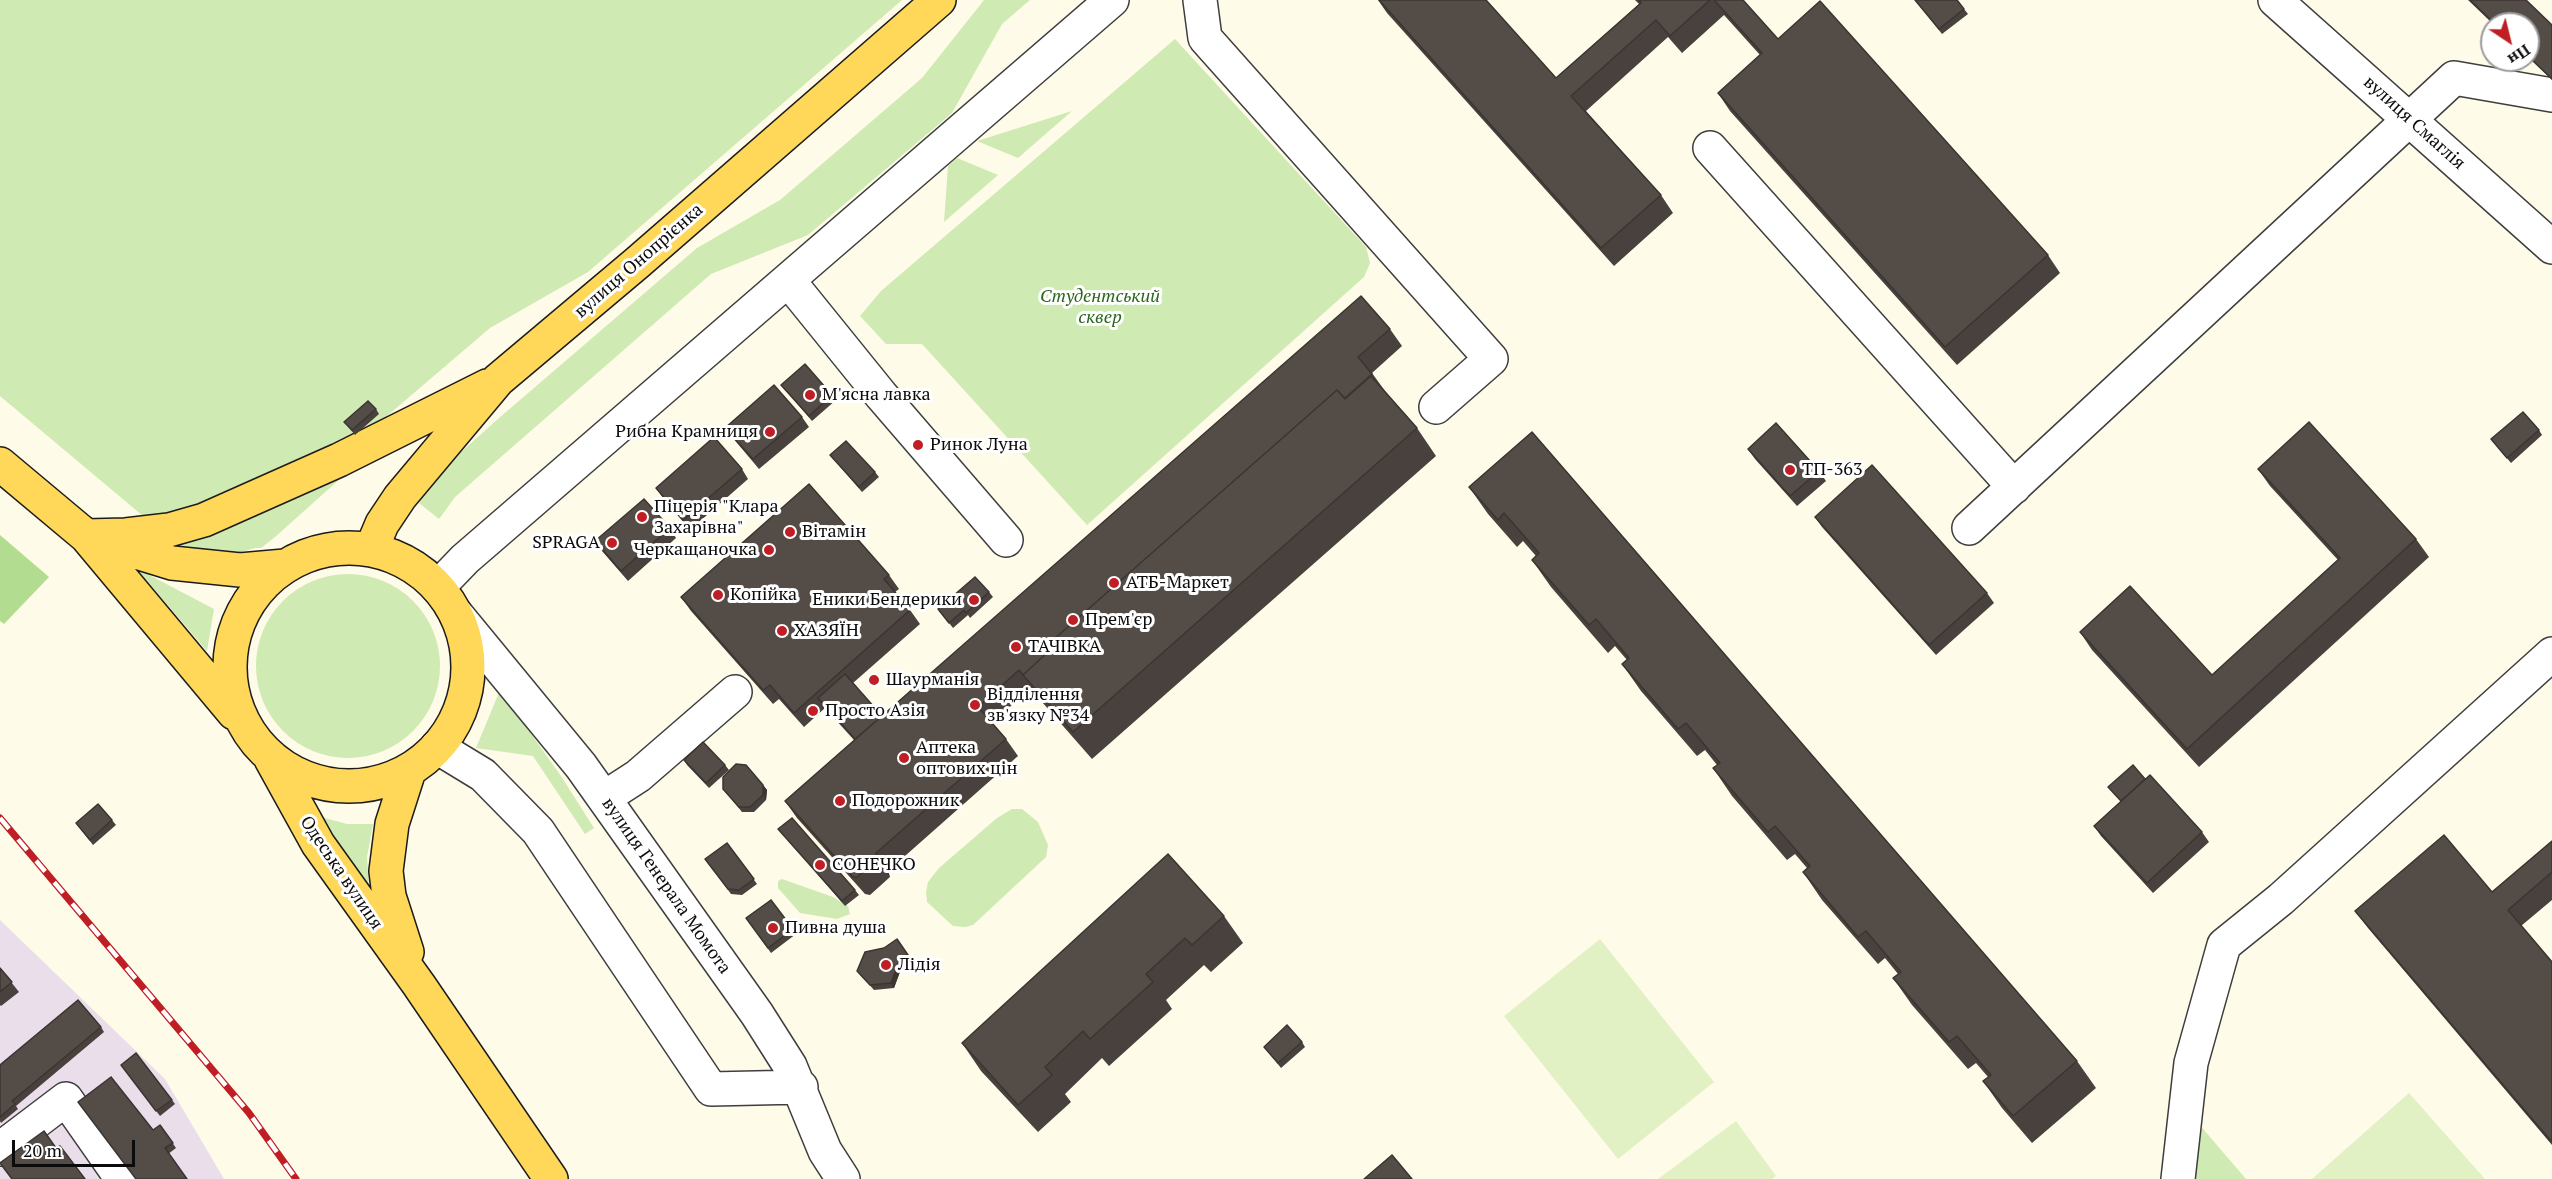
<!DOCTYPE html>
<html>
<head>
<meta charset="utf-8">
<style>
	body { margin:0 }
	#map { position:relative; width:2552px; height:1179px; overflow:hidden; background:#fffbe9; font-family:"PT Serif",serif }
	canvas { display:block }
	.north { position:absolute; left:2480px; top:12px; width:60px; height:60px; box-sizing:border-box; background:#fff; border:2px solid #9d9d9d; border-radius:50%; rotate:145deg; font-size:16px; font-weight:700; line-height:24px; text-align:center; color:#0b0b0b }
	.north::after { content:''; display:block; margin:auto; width:21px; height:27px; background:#c01e25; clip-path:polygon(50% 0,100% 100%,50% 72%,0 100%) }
	.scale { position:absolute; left:12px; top:1140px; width:123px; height:27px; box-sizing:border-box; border:3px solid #0b0b0b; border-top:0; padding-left:8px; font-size:18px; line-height:21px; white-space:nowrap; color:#0b0b0b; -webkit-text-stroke:4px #fff; paint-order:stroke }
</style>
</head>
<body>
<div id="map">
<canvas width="2552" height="1179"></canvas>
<div class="north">Пн</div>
<div class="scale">20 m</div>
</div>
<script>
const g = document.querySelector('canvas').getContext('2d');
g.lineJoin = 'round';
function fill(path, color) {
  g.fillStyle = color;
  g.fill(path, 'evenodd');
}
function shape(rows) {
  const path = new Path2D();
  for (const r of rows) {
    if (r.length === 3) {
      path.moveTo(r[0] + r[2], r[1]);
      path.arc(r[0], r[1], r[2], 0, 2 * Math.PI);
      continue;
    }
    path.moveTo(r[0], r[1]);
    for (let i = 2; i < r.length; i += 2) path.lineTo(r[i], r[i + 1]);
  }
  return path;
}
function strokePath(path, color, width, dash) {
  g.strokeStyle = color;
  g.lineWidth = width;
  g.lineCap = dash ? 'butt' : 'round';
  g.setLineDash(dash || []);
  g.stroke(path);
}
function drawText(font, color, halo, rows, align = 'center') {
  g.font = font + ' "PT Serif",serif';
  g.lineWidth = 6;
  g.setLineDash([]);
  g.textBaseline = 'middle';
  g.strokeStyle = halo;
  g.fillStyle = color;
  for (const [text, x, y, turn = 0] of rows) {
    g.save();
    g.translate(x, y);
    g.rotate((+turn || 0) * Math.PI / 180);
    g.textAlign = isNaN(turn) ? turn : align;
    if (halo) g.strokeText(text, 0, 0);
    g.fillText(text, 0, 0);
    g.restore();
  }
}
fill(shape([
	[0,920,165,1079,224,1179,0,1179]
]), '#eadeeb');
fill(shape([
	[0,0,902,0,588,272,490,328,353,445,350,470,275,537,261,548,255,548,232,555,189,551,168,537,0,396],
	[984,0,1030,0,1002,24,952,113,808,235,711,274,455,497,439,519,419,503,440,471,499,418,697,248,780,200,922,78],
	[1175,39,1366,247,1370,263,1364,277,1087,525,922,344,886,344,860,316,881,291],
	[1072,111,1018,158,977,141],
	[957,158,998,175,944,222,948,166],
	[134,567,214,609,207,651,148,582],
	[348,666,92],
	[500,690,561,776,594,828,585,834,533,756,476,748],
	[1012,809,1022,809,1038,822,1048,845,1046,857,973,925,965,927,953,926,927,902,926,892,928,882,939,868,997,818],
	[321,817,347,824,373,824,367,857,369,888],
	[782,879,833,897,848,906,850,914,837,919,800,913,778,888,778,881],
	[2186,1109,2246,1179,2178,1179]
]), '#cfeab2');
fill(shape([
	[0,535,49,577,4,624,0,621]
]), '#b2dc90');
fill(shape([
	[1600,939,1714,1082,1618,1159,1504,1016],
	[2409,1093,2485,1179,2312,1179],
	[1736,1121,1776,1176,1772,1179,1658,1179]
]), '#e1f1c4');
const minor = shape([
	[1200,0,1205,38,1491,359,1436,407],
	[2275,0,2552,247],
	[1710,148,2014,487],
	[788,280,881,395,1006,540],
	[1969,528,2454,78,2552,95],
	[438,587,465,559,1112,0],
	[456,614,581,766,757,1014,790,1066,825,1151,843,1179],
	[437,747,483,775,538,831,711,1089,801,1087],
	[604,798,638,776,735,692],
	[0,1149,66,1099,122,1179],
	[2178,1179,2191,1063,2224,945,2281,899,2552,654]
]);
const major = shape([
	[0,464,86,536,234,713],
	[86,536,126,535,169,530,204,520,339,460,487,386],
	[104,542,172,563,240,570,285,566],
	[349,667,119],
	[371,550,382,524,400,497,498,380,637,263,939,0],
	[271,759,318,844,419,985,551,1179],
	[407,952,389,896,386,871,392,824,409,771]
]);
strokePath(minor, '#3e3e3e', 36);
strokePath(major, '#1c1c1c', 36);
strokePath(minor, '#fff', 33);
strokePath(major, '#ffd759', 33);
const rail = shape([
	[0,818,249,1113,296,1179]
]);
strokePath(rail, '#c01e25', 7);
strokePath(rail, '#fff', 4.5, [14]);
fill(shape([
	[1378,0,1486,0,1556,78,1639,4,1635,0,1743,0,1778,39,2048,255,2060,273,1957,365,1730,111,1718,93,1760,55,1724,15,1682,53,1668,37,1586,111,1661,195,1673,213,1614,266,1387,13],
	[1915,0,1964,9,1968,14,1942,34],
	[2468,0,2526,0,2552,25,2552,80,2528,57,2528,24,2493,24],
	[1390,329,1402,346,1372,373,1385,391,1417,428,1436,456,1092,759,1042,702,1031,688,992,723,1006,739,1018,756,888,871,890,877,870,895,865,894,797,818,785,801,854,740,825,708,804,727,779,699,773,704,691,611,681,597,889,575,899,589,895,592,910,610,920,624,853,683,882,716],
	[781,385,832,395,836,400,812,421],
	[376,409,379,414,355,435,344,422],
	[802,417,809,427,759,469,732,437,725,428],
	[2539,430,2542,435,2511,463,2491,439],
	[1532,432,2077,1061,2096,1088,2032,1143,2002,1108,1983,1081,1988,1077,1976,1063,1968,1069,1912,1005,1893,978,1898,974,1885,958,1878,964,1822,900,1803,872,1807,868,1795,854,1787,860,1732,796,1713,768,1717,765,1705,750,1697,756,1641,691,1622,664,1627,660,1615,646,1608,653,1551,587,1532,560,1536,556,1523,541,1517,547,1488,514,1469,487],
	[1748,449,1819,471,1826,481,1797,506,1755,459],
	[830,455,875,472,879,477,862,492],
	[742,469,748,479,690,530,663,498,656,488],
	[2258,469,2416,539,2429,557,2199,767,2092,650,2080,632,2212,675,2338,560,2270,486],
	[1815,517,1987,593,1994,603,1936,655,1822,527],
	[670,528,676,538,628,581,602,551,595,541],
	[989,592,993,597,970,618,968,615,953,628,938,609],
	[684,760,725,765,729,770,709,788,687,765],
	[2145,779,2202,832,2209,842,2153,893,2101,836,2094,826,2121,801,2108,787],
	[763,785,767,790,766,800,754,812,742,812,723,789],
	[112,820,116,825,93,845,76,823],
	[778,829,855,890,859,895,845,906],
	[2552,841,2552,900,2521,926,2552,962,2552,1145,2368,928,2355,911,2492,892],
	[727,843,757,884,742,895,731,894,705,859],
	[771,900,796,934,771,953,746,918],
	[1224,916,1243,943,1211,972,1204,965,1166,1000,1172,1009,1109,1066,1102,1058,1065,1094,1071,1102,1038,1132,981,1071,962,1043],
	[897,939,912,960,901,969,894,988,874,990,857,971,884,948],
	[0,968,19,992,1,1006,0,1005],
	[101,1027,104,1032,16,1106,18,1109,1,1123,0,1121,0,1065],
	[1302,1042,1305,1047,1281,1068,1264,1047],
	[136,1053,175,1104,160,1116,121,1065],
	[160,1125,176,1148,135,1179]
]), '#48413d');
fill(shape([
	[763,785,767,790,766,800,763,795],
	[876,853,888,871,890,877,878,860],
	[898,964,901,969,894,988,891,983]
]), '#3b3532');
const building = shape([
	[1379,0,1486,0,1556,78,1641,3,1639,0,1710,0,1670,36,1656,20,1571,96,1661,195,1601,248,1379,0],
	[1714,0,1743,0,1778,39,1820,1,2048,255,1945,347,1718,93,1762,53,1714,0],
	[1915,0,1957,0,1964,9,1939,29,1915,0],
	[2470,0,2526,0,2552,25,2552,79,2528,56,2528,24,2495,24,2470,0],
	[1361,296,1390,329,1358,357,1372,374,1345,398,1337,390,1044,648,1047,653,1023,675,1019,670,978,707,1006,739,876,853,878,860,857,877,853,877,785,801,1361,296],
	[805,364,832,395,809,416,781,385,805,364],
	[1371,376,1417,428,1073,732,1023,675,1048,652,1044,648,1337,390,1345,399,1371,376],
	[774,385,802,417,753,459,725,428,774,385],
	[368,401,376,409,352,430,344,422,368,401],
	[2523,412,2539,430,2507,458,2491,439,2523,412],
	[2309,422,2416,539,2187,749,2080,632,2130,586,2212,675,2340,558,2258,469,2309,422],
	[1776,423,1819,471,1790,496,1748,449,1776,423],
	[1532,432,2077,1061,2013,1116,1983,1081,1991,1075,1957,1036,1949,1042,1893,978,1901,972,1866,931,1858,937,1803,872,1810,866,1775,826,1768,832,1713,768,1720,763,1686,723,1678,729,1622,664,1629,658,1596,619,1589,625,1532,560,1539,553,1504,513,1498,520,1469,487,1532,432],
	[714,437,742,469,683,520,656,488,714,437],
	[846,441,875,472,859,487,830,455,846,441],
	[1872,465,1987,593,1929,645,1815,517,1872,465],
	[809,484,889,575,884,579,910,610,794,713,770,685,763,690,681,597,809,484],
	[644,499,670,528,621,571,595,541,644,499],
	[975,577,989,592,966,613,964,610,949,623,938,609,975,577],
	[845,674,882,716,855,739,818,698,845,674],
	[703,742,725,765,706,783,684,760,703,742],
	[736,764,746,765,763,785,763,795,750,807,739,807,723,789,723,777,736,764],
	[2133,765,2145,779,2121,801,2108,787,2133,765],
	[2150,775,2202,832,2147,883,2094,826,2150,775],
	[98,804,112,820,90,840,76,823,98,804],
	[792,818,855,890,842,901,778,829,792,818],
	[2444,835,2492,892,2552,841,2552,872,2508,910,2552,962,2552,1140,2551,1141,2355,911,2444,835],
	[727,843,754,879,739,890,728,889,705,859,727,843],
	[1168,854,1224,916,1192,945,1185,938,1146,974,1153,982,1090,1039,1083,1031,1045,1067,1052,1075,1018,1105,962,1043,1168,854],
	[771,900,793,929,768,948,746,918,771,900],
	[897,939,908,955,898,964,891,983,870,985,857,971,865,952,884,948,897,939],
	[0,968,12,982,0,992,0,968],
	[78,1000,101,1027,12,1101,15,1104,0,1117,0,1065,78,1000],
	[1287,1025,1302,1042,1278,1063,1264,1047,1287,1025],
	[136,1053,172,1100,156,1111,121,1065,136,1053],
	[111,1077,153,1130,160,1125,173,1143,165,1148,187,1179,136,1179,78,1102,111,1077],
	[44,1131,56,1148,60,1146,85,1179,12,1179,0,1163,44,1131],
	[1392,1155,1412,1179,1364,1179,1392,1155]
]);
fill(building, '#544c47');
strokePath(building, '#3b3532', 1.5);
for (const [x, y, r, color] of [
	[810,395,6,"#c01e25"],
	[770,432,6,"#c01e25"],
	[918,445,6,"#c01e25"],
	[1790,470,6,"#c01e25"],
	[642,517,6,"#c01e25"],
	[790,532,6,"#c01e25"],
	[612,543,6,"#c01e25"],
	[769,550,6,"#c01e25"],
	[1114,583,6,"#c01e25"],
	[718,595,6,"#c01e25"],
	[974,600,6,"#c01e25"],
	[1073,620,6,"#c01e25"],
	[782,631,6,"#c01e25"],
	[1016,647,6,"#c01e25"],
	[874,680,6,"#c01e25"],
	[975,705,6,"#c01e25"],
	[813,711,6,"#c01e25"],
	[904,758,6,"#c01e25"],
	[840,801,6,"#c01e25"],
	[820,865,6,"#c01e25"],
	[773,928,6,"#c01e25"],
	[886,965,6,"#c01e25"]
]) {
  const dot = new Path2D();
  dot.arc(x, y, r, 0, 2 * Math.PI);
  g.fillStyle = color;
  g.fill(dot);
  strokePath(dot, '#fff', 2);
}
drawText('18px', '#0b0b0b', '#fff', [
	["вулиця Смаглія",2414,123,42],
	["вулиця Онопрієнка",639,261,-41],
	["Одеська вулиця",341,873,56],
	["вулиця Генерала Момота",666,886,55]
]);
drawText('italic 18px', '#296519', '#fff', [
	["Студентський",1100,297],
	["сквер",1100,318]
]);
drawText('18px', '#0b0b0b', '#fff', [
	["М'ясна лавка",822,395],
	["Рибна Крамниця",758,432,"right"],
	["Ринок Луна",930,445],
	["ТП-363",1802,470],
	["Піцерія \"Клара",654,507],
	["Захарівна\"",654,528],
	["Вітамін",802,532],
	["SPRAGA",600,543,"right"],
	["Черкащаночка",757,550,"right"],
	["АТБ-Маркет",1126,583],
	["Копійка",730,595],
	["Еники Бендерики",962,600,"right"],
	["Прем'єр",1085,620],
	["ХАЗЯЇН",794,631],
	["ТАЧІВКА",1028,647],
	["Шаурманія",886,680],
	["Відділення",987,695],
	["зв'язку №34",987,716],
	["Просто Азія",825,711],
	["Аптека",916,748],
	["оптових цін",916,769],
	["Подорожник",852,801],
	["СОНЕЧКО",832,865],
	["Пивна душа",785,928],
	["Лідія",898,965]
], 'left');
</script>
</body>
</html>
